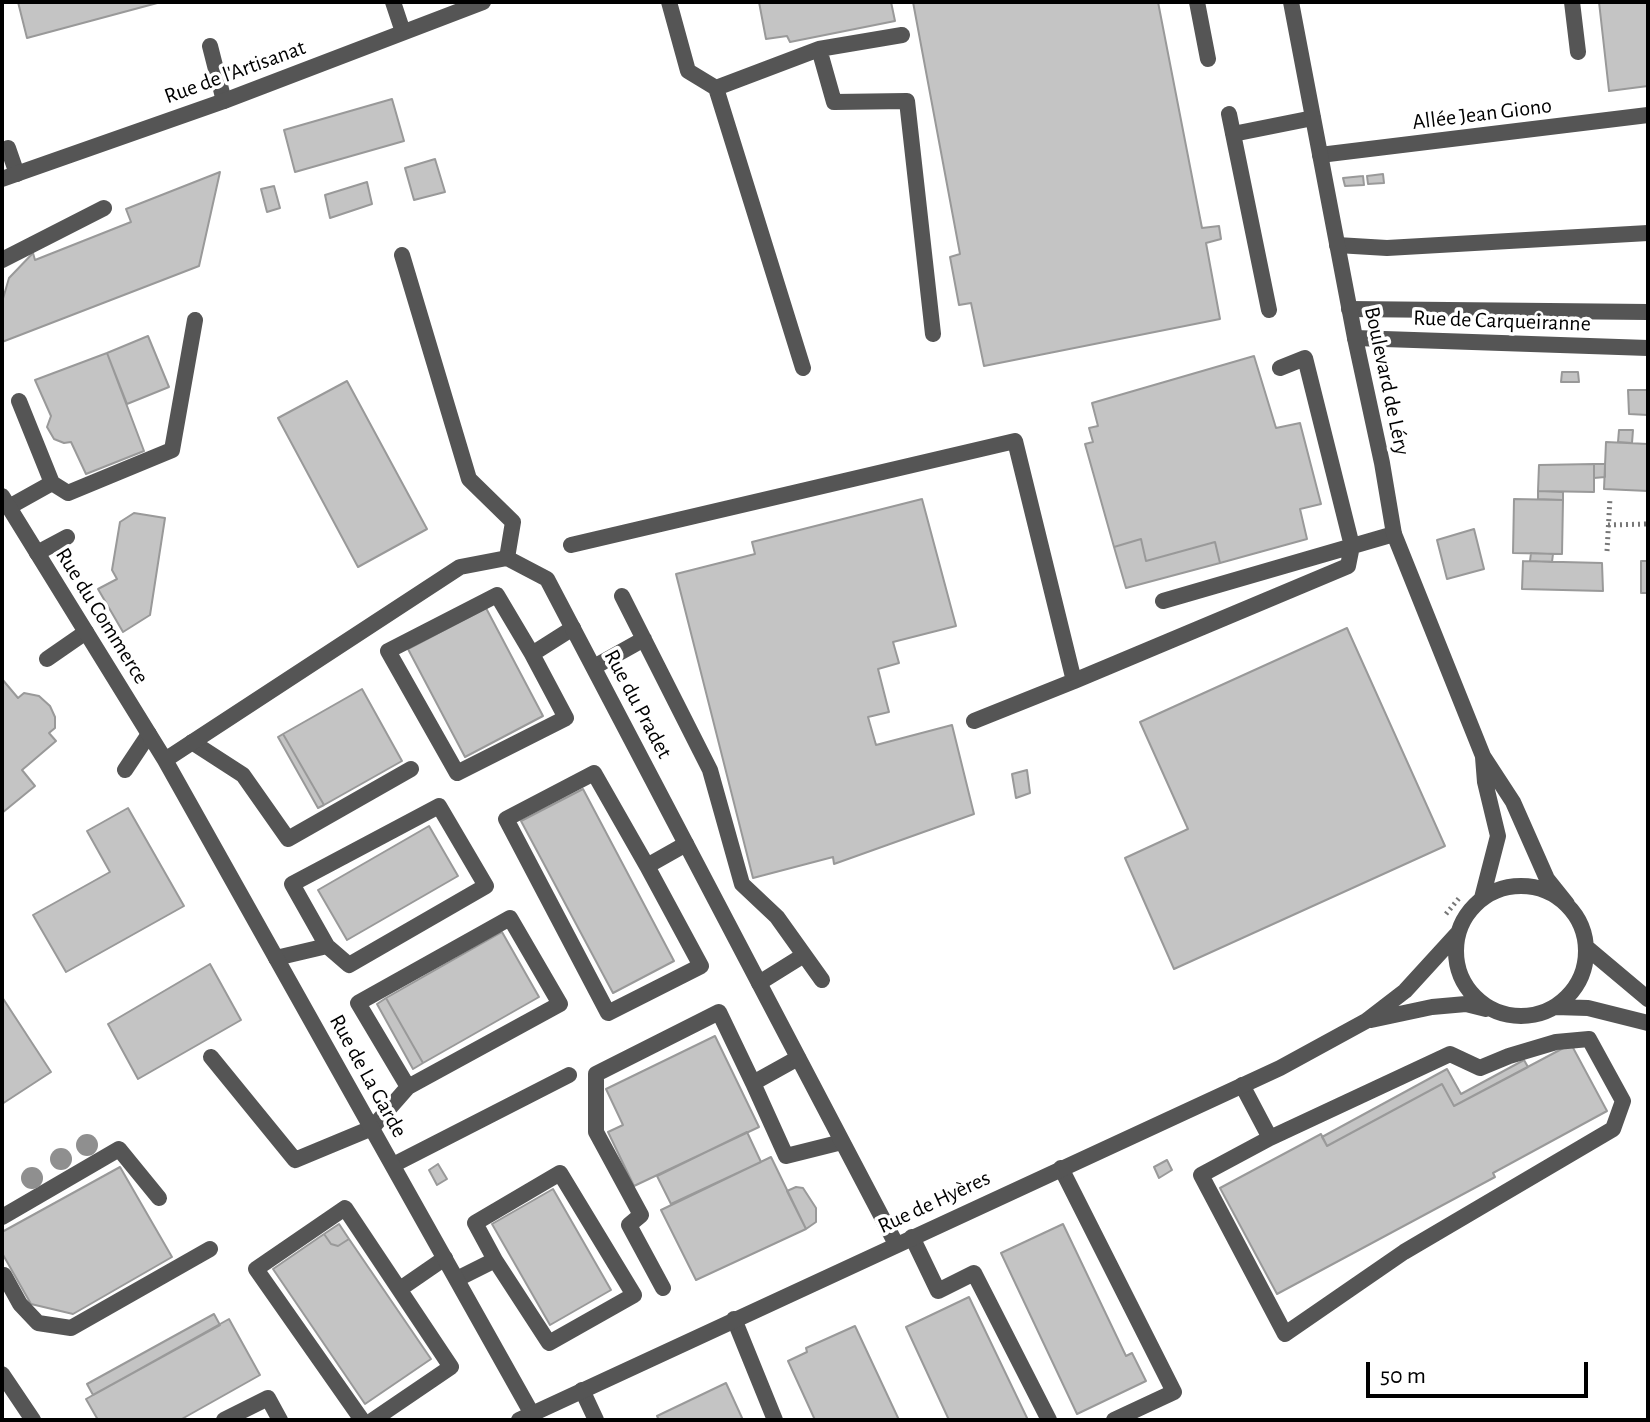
<!DOCTYPE html>
<html>
<head>
<meta charset="utf-8">
<style>
	body { margin:0 }
	#map { position:relative; width:1650px; height:1422px; overflow:hidden; background:#fff; font-family:"Alegreya Sans",sans-serif }
	canvas { display:block }
	.frame { position:absolute; inset:0; border:4px solid #000; pointer-events:none }
	.scale { position:absolute; left:1366px; top:1362px; width:222px; height:36px; box-sizing:border-box; border:4px solid #000; border-top:0; padding-left:10px; font-size:24px; line-height:28px; white-space:nowrap; color:#000; -webkit-text-stroke:6px #fff; paint-order:stroke }
</style>
</head>
<body>
<div id="map">
<canvas width="1650" height="1422"></canvas>
<div class="frame"></div>
<div class="scale">50 m</div>
</div>
<script>
const g = document.querySelector('canvas').getContext('2d');
g.lineJoin = 'round';
function fill(path, color) {
  g.fillStyle = color;
  g.fill(path, 'evenodd');
}
function shape(rows) {
  const path = new Path2D();
  for (const r of rows) {
    if (r.length === 3) {
      path.moveTo(r[0] + r[2], r[1]);
      path.arc(r[0], r[1], r[2], 0, 2 * Math.PI);
      continue;
    }
    path.moveTo(r[0], r[1]);
    for (let i = 2; i < r.length; i += 2) path.lineTo(r[i], r[i + 1]);
  }
  return path;
}
function strokePath(path, color, width, dash) {
  g.strokeStyle = color;
  g.lineWidth = width;
  g.lineCap = dash ? 'butt' : 'round';
  g.setLineDash(dash || []);
  g.stroke(path);
}
function drawText(font, color, halo, rows, align = 'center') {
  g.font = font + ' "Alegreya Sans",sans-serif';
  g.lineWidth = 7;
  g.setLineDash([]);
  g.textBaseline = 'middle';
  g.strokeStyle = halo;
  g.fillStyle = color;
  for (const [text, x, y, turn = 0] of rows) {
    g.save();
    g.translate(x, y);
    g.rotate((+turn || 0) * Math.PI / 180);
    g.textAlign = isNaN(turn) ? turn : align;
    if (halo) g.strokeText(text, 0, 0);
    g.fillText(text, 0, 0);
    g.restore();
  }
}
const building = shape([
	[18,2,161,2,27,38,18,2],
	[759,2,891,2,895,21,790,42,787,36,766,39,759,2],
	[913,2,1158,2,1202,228,1219,226,1221,239,1206,243,1220,319,984,366,971,303,959,305,950,257,960,254,913,2],
	[1599,2,1648,2,1648,86,1609,91,1599,2],
	[392,99,404,141,295,172,284,130,392,99],
	[435,159,445,192,414,200,405,168,435,159],
	[220,172,199,266,2,342,2,302,9,278,33,253,35,260,131,222,126,209,220,172],
	[1383,174,1384,183,1368,184,1367,176,1383,174],
	[1363,176,1364,185,1345,186,1343,178,1363,176],
	[367,182,372,204,330,218,325,195,367,182],
	[274,186,280,208,267,212,261,189,274,186],
	[148,336,169,387,127,404,107,353,148,336],
	[107,353,144,451,86,474,71,442,64,443,54,439,47,427,51,416,35,380,107,353],
	[1254,356,1276,428,1300,423,1321,504,1300,509,1307,539,1220,563,1215,542,1146,561,1141,539,1114,547,1085,444,1093,442,1089,428,1098,426,1092,403,1254,356],
	[1562,372,1578,372,1579,382,1561,382,1562,372],
	[347,381,427,529,358,567,278,418,347,381],
	[1628,390,1648,390,1648,415,1629,414,1628,390],
	[1619,430,1633,430,1632,443,1618,442,1619,430],
	[1606,442,1648,444,1648,491,1604,489,1606,442],
	[1594,464,1605,464,1605,477,1594,478,1594,464],
	[1594,464,1594,492,1538,491,1539,465,1594,464],
	[1538,491,1563,492,1563,500,1538,499,1538,491],
	[922,499,956,626,893,642,899,663,878,669,889,712,868,717,876,745,952,725,974,814,834,864,833,857,753,878,676,574,755,554,752,542,922,499],
	[1514,499,1563,500,1562,554,1513,553,1514,499],
	[134,513,165,518,150,615,123,632,98,589,117,579,112,570,120,522,134,513],
	[1474,529,1484,569,1447,579,1437,540,1474,529],
	[1141,539,1146,561,1215,542,1220,563,1126,588,1114,547,1141,539],
	[1531,553,1553,554,1552,562,1530,561,1531,553],
	[1523,561,1602,563,1603,591,1522,589,1523,561],
	[1641,561,1648,561,1648,593,1641,593,1641,561],
	[486,608,543,716,465,757,408,649,486,608],
	[1347,628,1445,846,1174,969,1125,858,1188,829,1140,722,1347,628],
	[2,679,18,698,24,693,39,696,50,706,55,717,55,728,49,733,56,741,22,770,35,786,2,813,2,679],
	[362,689,402,761,324,805,283,734,362,689],
	[283,734,324,805,318,808,278,737,283,734],
	[1027,770,1030,793,1016,798,1012,774,1027,770],
	[583,789,674,961,613,993,521,821,583,789],
	[128,808,184,906,66,972,33,915,110,872,87,831,128,808],
	[429,826,458,876,347,940,318,890,429,826],
	[502,932,539,997,423,1063,386,998,502,932],
	[210,964,241,1020,138,1079,108,1024,210,964],
	[2,997,51,1072,2,1104,2,997],
	[386,998,423,1063,413,1069,377,1004,386,998],
	[715,1036,759,1127,634,1186,608,1132,623,1125,606,1089,715,1036],
	[1571,1044,1607,1111,1493,1173,1495,1177,1277,1294,1220,1188,1321,1134,1327,1146,1442,1084,1454,1106,1571,1044],
	[1524,1060,1528,1067,1454,1106,1442,1084,1327,1146,1322,1137,1447,1069,1461,1094,1524,1060],
	[747,1132,761,1162,671,1204,657,1176,747,1132],
	[771,1157,806,1229,696,1280,661,1210,771,1157],
	[1167,1160,1172,1170,1159,1178,1154,1167,1167,1160],
	[438,1164,447,1179,437,1185,429,1170,438,1164],
	[120,1167,172,1257,73,1314,31,1304,2,1253,2,1232,120,1167],
	[796,1187,803,1188,816,1208,816,1222,806,1229,787,1191,796,1187],
	[553,1189,611,1290,550,1325,492,1224,553,1189],
	[339,1224,349,1239,338,1246,331,1244,324,1234,339,1224],
	[1063,1224,1126,1356,1132,1353,1146,1381,1077,1414,1001,1253,1063,1224],
	[324,1234,331,1244,338,1246,349,1239,431,1359,365,1404,273,1269,324,1234],
	[969,1297,1028,1420,949,1420,906,1327,969,1297],
	[214,1314,220,1325,93,1395,87,1384,214,1314],
	[229,1319,260,1375,180,1420,98,1420,86,1399,229,1319],
	[855,1326,899,1420,815,1420,788,1361,807,1352,806,1348,855,1326],
	[726,1383,743,1420,659,1420,657,1416,726,1383]
]);
fill(building, '#c4c4c4');
strokePath(building, '#999', 2);
strokePath(shape([
	[1608,525,1648,524],
	[1607,551,1610,498],
	[1446,914,1460,897]
]), '#777', 5, [2, 4]);
strokePath(shape([
	[393,2,403,32],
	[669,2,688,71,716,88,819,49,902,35],
	[1197,2,1208,59],
	[1572,2,1578,52],
	[210,46,224,101],
	[819,49,834,102,907,101,933,334],
	[716,88,803,368],
	[1229,114,1269,310],
	[1233,134,1313,118],
	[8,148,17,174],
	[1337,245,1387,248,1648,233],
	[402,255,469,479,513,522,507,558],
	[2,260,104,208],
	[1349,309,1648,312],
	[52,483,68,493,172,450,195,320],
	[9,507,52,483,19,401],
	[571,545,1015,441,1074,681,1348,566,1352,546,1305,358,1280,368],
	[37,553,67,537],
	[622,596,710,770,742,884,777,917,822,980],
	[1163,601,1394,534],
	[532,654,566,718,457,773,388,651,497,595,532,654,573,628],
	[47,659,86,632],
	[594,667,644,639],
	[974,721,1074,681],
	[192,742,243,775,288,839,411,769],
	[125,770,149,734],
	[647,866,701,966,608,1013,506,819,594,773,647,866,686,844],
	[276,958,327,946,349,965,486,886,439,806,292,884,327,946],
	[759,983,804,955],
	[211,1057,295,1160,372,1128,408,1087,358,1003,510,918,560,1004,408,1087],
	[753,1083,786,1156,842,1142],
	[1242,1085,1270,1138,1201,1175,1285,1334,1404,1252,1613,1129,1623,1101,1589,1039,1556,1042,1509,1056,1480,1068,1450,1054,1270,1138],
	[393,1165,569,1075],
	[1061,1168,1174,1392,1114,1420],
	[2,1217,119,1149,159,1198],
	[912,1237,938,1291,974,1273,1049,1420],
	[4,1275,20,1304,38,1323,71,1328,210,1249],
	[457,1279,495,1260,475,1223,560,1173,634,1295,549,1343,495,1260],
	[663,1288,629,1225,641,1215,596,1132,596,1074,719,1012,753,1083,798,1058],
	[400,1289,445,1258],
	[734,1319,775,1420],
	[582,1390,596,1420],
	[224,1420,268,1398,280,1420],
	[362,1420,256,1269,345,1208,451,1367,373,1420]
]), '#555', 16);
strokePath(shape([
	[1320,155,1648,115],
	[2,179,224,101,483,2],
	[1355,338,1648,348],
	[2,496,165,760,532,1414],
	[165,760,460,567,507,558,547,579,896,1244]
]), '#555', 16);
strokePath(shape([
	[1291,2,1355,338,1382,463,1394,534,1483,756,1513,802,1547,879,1567,904],
	[1521,951,65],
	[1482,898,1498,836,1485,782,1483,757],
	[1586,947,1648,999],
	[1555,1007,1588,1008,1648,1023],
	[1371,1020,1432,1007,1466,1004,1486,1009],
	[2,1374,33,1420],
	[519,1420,1280,1068,1366,1021,1405,991,1458,933]
]), '#555', 16);
g.fillStyle = '#8f8f8f';
for (const [x, y] of [
	[87,1145],
	[61,1159],
	[32,1178]
]) {
  g.beginPath();
  g.arc(x, y, 11, 0, 2 * Math.PI);
  g.fill();
}
drawText('22px', '#000', '#fff', [
	["Rue de l'Artisanat",235,72,-20],
	["Allée Jean Giono",1482,114,-7],
	["Rue de Carqueiranne",1502,321,2],
	["Boulevard de Léry",1387,381,78],
	["Rue du Commerce",102,616,58],
	["Rue du Pradet",638,704,62],
	["Rue de La Garde",368,1076,61],
	["Rue de Hyères",934,1202,-25]
]);
</script>
</body>
</html>
